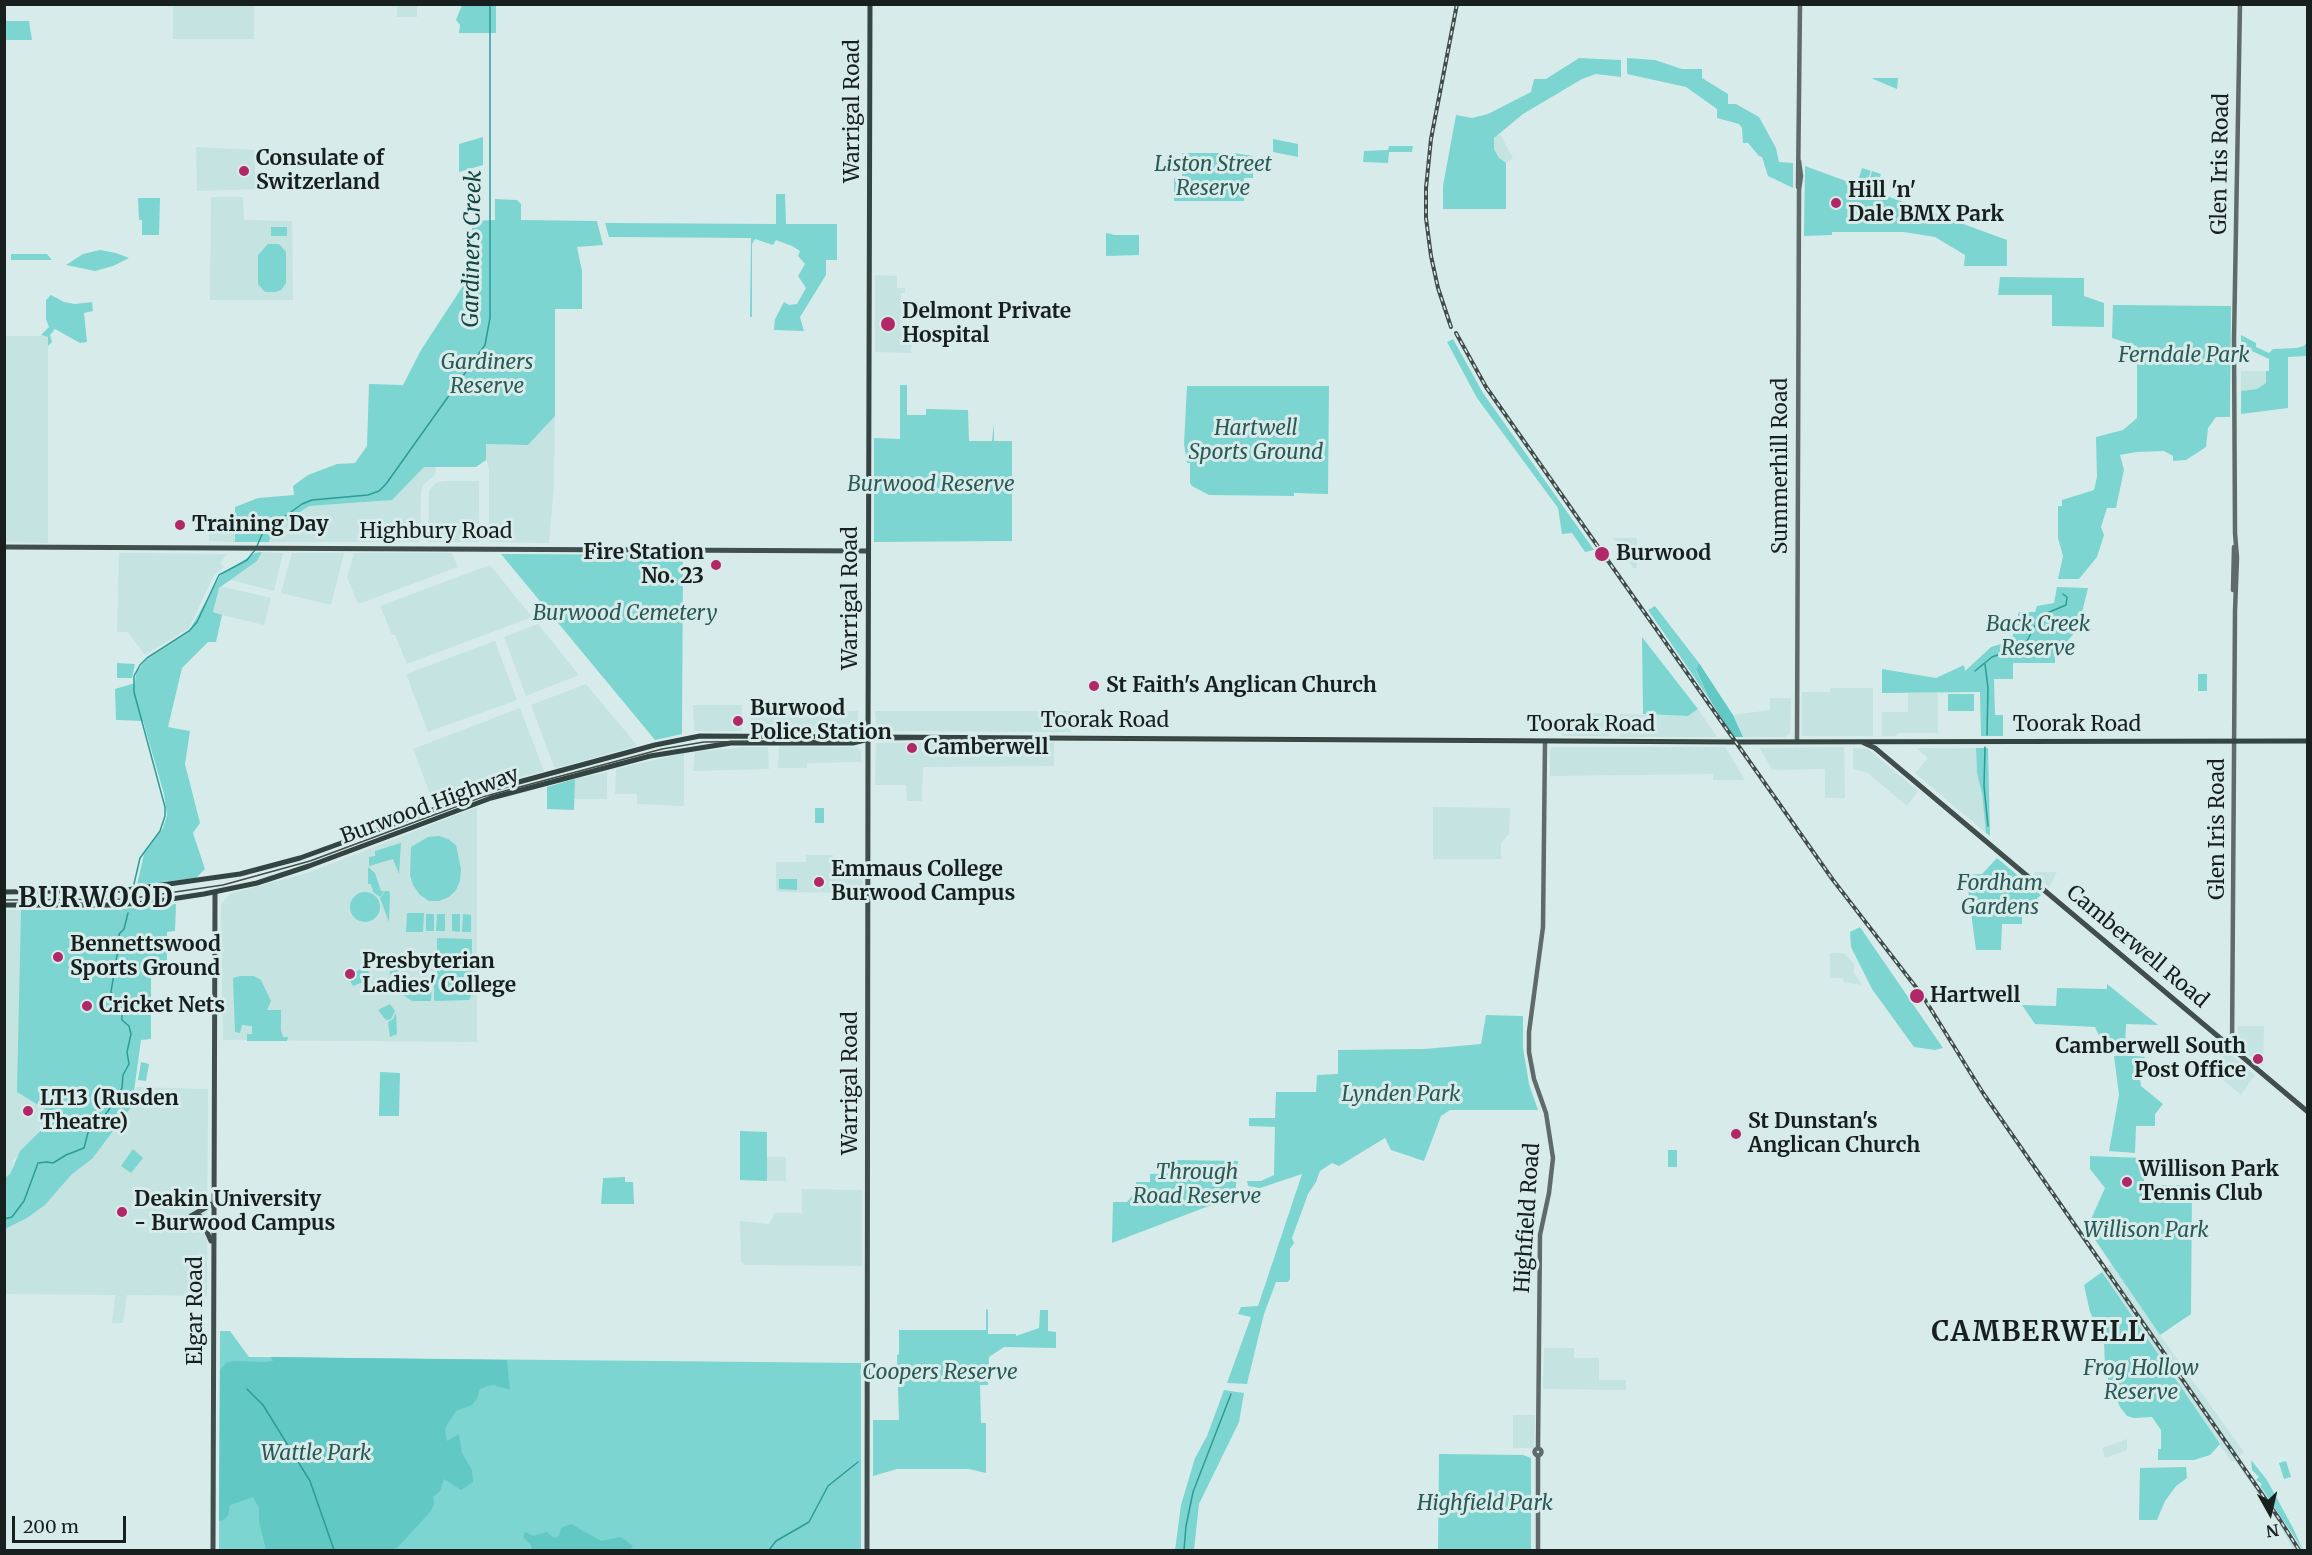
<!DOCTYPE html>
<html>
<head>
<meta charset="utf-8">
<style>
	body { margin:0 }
	#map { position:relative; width:2312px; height:1555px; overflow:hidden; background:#d7ecea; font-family:Merriweather,serif }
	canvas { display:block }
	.frame { position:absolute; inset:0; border:6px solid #18201f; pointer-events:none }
	.north { position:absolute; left:2240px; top:1483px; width:60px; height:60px; -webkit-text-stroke:4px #d7ecea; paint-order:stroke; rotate:172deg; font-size:16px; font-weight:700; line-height:24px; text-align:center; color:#18201f }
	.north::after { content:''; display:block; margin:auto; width:21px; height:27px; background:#18201f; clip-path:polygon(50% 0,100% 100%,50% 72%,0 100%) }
	.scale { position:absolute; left:12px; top:1516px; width:114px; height:27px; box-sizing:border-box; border:3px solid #18201f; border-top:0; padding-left:8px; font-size:18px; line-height:21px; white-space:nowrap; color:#18201f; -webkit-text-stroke:4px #d7ecea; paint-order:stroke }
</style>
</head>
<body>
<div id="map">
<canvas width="2312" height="1555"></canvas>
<div class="frame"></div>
<div class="north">N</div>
<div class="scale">200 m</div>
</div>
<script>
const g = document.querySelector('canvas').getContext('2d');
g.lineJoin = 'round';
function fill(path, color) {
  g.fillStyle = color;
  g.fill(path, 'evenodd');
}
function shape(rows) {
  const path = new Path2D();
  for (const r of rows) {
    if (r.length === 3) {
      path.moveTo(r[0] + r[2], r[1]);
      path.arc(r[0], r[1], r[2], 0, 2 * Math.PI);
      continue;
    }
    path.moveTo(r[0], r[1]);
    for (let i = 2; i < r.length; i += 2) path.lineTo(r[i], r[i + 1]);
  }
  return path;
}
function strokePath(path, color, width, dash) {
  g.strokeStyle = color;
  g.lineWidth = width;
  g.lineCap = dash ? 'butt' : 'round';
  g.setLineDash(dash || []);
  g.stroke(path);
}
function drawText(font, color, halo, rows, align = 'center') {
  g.font = font + ' Merriweather,serif';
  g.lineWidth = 6;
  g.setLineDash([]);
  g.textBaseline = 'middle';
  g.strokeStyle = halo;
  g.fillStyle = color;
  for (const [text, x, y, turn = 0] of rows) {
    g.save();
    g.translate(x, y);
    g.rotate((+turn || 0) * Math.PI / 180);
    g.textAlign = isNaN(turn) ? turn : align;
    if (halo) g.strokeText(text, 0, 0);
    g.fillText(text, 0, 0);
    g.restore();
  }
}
fill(shape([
	[173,5,254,5,254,39,173,39],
	[397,5,417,5,417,17,397,17],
	[1500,134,1513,158,1506,163,1499,158,1493,148,1493,138],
	[196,147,255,150,255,189,197,191],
	[212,197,243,197,244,220,292,221,293,300,210,300,211,199],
	[875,275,897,276,897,288,905,288,905,293,901,293,902,336,912,337,911,353,875,352],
	[5,336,48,336,48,543,5,542],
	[2241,371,2266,371,2266,383,2257,389,2241,391],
	[555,416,554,486,549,543,489,542,489,468,486,460,486,444,528,445],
	[424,467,436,467,435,475,423,485,421,492,420,542,269,542,273,530,309,506,391,500],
	[443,481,479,481,479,542,428,542,429,490,436,483],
	[209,523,235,523,235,542,209,541],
	[1613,538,1637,538,1637,568,1633,568],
	[262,552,283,553,274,591,230,580,257,561],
	[119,553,145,553,227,554,220,563,224,567,214,575,189,628,145,655,128,632,117,632],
	[292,553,344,553,331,605,281,593],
	[354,553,452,553,458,567,358,604,347,577],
	[490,565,532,617,407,664,395,635,392,635,380,606],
	[224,587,271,598,264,625,213,613,219,588],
	[538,624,579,675,526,696,504,637],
	[495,641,517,700,428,732,406,674],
	[586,684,636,744,636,746,557,768,554,767,531,705],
	[1830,688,1873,688,1873,736,1802,736,1802,692,1830,692],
	[1908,693,1938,693,1938,733,1898,733,1896,736,1882,736,1882,712,1908,712],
	[1770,698,1791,698,1790,733,1785,737,1743,737,1733,715,1770,710],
	[693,705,742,705,742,731,694,731],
	[520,708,544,771,489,785,433,802,413,749],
	[1698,709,1717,737,1620,737,1620,714,1688,716],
	[786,711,858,711,858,732,751,731,751,712,786,713],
	[875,711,1071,711,1071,732,877,731],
	[1587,713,1609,713,1609,736,1562,736,1562,717,1587,717],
	[1054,742,1054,766,923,767,922,801,907,801,906,785,875,785,876,743],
	[779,746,857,747,861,751,861,762,807,763,807,768,778,768],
	[745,747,768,747,769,769,693,771,695,752],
	[1552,747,1725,747,1745,780,1713,780,1713,774,1550,776,1550,749],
	[1844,747,1845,798,1825,798,1825,769,1772,770,1760,748],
	[1853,748,1868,749,1918,791,1907,806,1868,773,1853,769],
	[1916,748,1976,748,1977,773,1982,793,1986,833,1915,773,1928,758],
	[684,753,684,806,637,804,637,794,615,794,616,769],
	[607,772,607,799,574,799,575,779],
	[477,807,477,1042,223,1040,221,905,229,894,307,873],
	[1433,807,1510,808,1509,834,1501,843,1501,859,1433,859],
	[806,855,833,855,833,866,847,866,847,874,855,873,859,867,862,866,863,893,778,892,776,890,776,862,806,862],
	[2035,872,2057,872,2049,887,2034,874],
	[4,910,21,910,20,964,53,1114,14,1160,10,1174,5,1178],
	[1830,953,1844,953,1854,964,1854,973,1862,985,1844,982,1843,978,1830,978],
	[2238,1026,2264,1026,2263,1067,2238,1046],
	[2227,1051,2255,1075,2241,1095,2211,1070],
	[136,1087,208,1089,207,1296,127,1295,123,1323,112,1323,115,1295,5,1294,5,1229,27,1218,45,1205,72,1174,92,1159,132,1106],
	[767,1157,786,1157,786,1181,767,1181],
	[802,1189,862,1190,862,1266,745,1265,741,1262,740,1221,769,1224,775,1213,802,1213],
	[2112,1264,2160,1335,2244,1452,2239,1456,2239,1460,2302,1550,2293,1550,2276,1519,2236,1462,2231,1461,2102,1271],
	[1544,1348,1574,1348,1574,1358,1599,1358,1599,1380,1626,1380,1626,1390,1543,1389],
	[1513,1415,1535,1415,1534,1448,1513,1448],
	[2127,1439,2127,1450,2105,1458,2102,1448]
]), '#c4e3e1');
fill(shape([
	[462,5,496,5,496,33,459,33,460,25,456,20],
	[5,21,29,21,32,40,5,40],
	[1579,58,1621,60,1621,77,1596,74,1582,79,1523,114,1494,138,1494,149,1499,158,1506,163,1506,209,1443,209,1443,186,1456,115,1472,118,1488,114,1531,92,1534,79,1546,79],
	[1627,58,1655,60,1682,69,1702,69,1702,78,1728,94,1728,104,1736,104,1759,117,1776,148,1779,162,1793,163,1793,188,1768,176,1762,157,1759,156,1748,143,1743,143,1742,128,1739,124,1717,118,1717,109,1686,87,1627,74],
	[1872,78,1898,78,1897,89,1873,79],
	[483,137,483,165,459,172,459,144],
	[1273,139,1298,144,1298,157,1273,152],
	[1389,146,1413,146,1412,152,1389,152,1388,163,1363,162,1364,151,1388,150],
	[1182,153,1234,153,1253,156,1253,178,1244,178,1244,201,1174,201,1174,178,1182,177],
	[1805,166,2007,240,2007,266,1964,266,1965,255,1935,237,1904,232,1832,232,1832,235,1804,236],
	[1862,168,1871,171,1865,187,1857,184],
	[1872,171,1881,174,1875,190,1867,187],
	[776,194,785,194,786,224,837,224,837,260,826,260,826,275,800,317,804,331,774,330,775,319,784,302,789,305,797,304,806,288,798,276,805,264,798,256,800,251,792,246,776,240,773,245,755,239,752,244,752,317,750,317,751,238,609,237,605,223,776,224],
	[138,198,160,198,159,235,142,235,142,220,139,220],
	[495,199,517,200,521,204,521,220,597,221,603,245,577,247,582,271,582,309,555,309,555,416,528,445,486,444,486,460,476,467,424,467,392,500,309,506,273,530,269,542,235,542,235,507,258,498,294,495,293,486,308,475,337,464,355,463,367,446,369,384,403,385,421,350,472,272,472,221,495,220],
	[271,227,287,227,287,236,271,236],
	[1106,233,1112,234,1113,235,1139,235,1139,255,1106,256],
	[268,244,279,244,286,252,286,283,281,290,275,292,265,292,258,284,258,255],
	[100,250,116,253,129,258,113,266,95,271,66,265,83,254],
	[11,254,47,254,52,260,11,260],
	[2000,277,2084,278,2084,296,2104,303,2104,327,2052,326,2052,295,1998,295],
	[51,295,64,302,75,304,92,302,93,311,84,313,87,342,80,343,55,329,50,335,52,342,48,346,48,337,41,335,49,327,46,319,46,300],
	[2113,305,2231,306,2230,417,2216,417,2208,428,2206,447,2186,460,2173,461,2173,456,2164,451,2137,452,2120,455,2124,470,2116,508,2107,508,2101,527,2104,535,2097,557,2079,579,2058,579,2063,556,2058,538,2058,506,2062,506,2062,500,2094,490,2097,477,2096,437,2123,430,2137,418,2137,346,2112,338],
	[2241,335,2256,343,2256,347,2269,353,2273,349,2296,348,2304,346,2307,342,2307,356,2288,357,2288,408,2241,414,2241,391,2257,389,2266,383,2266,371,2269,371,2269,359,2241,346],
	[1453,339,1483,393,1594,550,1585,552,1572,533,1562,534,1558,508,1477,398,1447,342],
	[900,385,907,385,907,415,926,415,926,409,968,410,969,441,992,441,994,424,994,441,1012,441,1012,541,874,542,874,438,900,439],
	[1187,386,1329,386,1328,494,1294,493,1294,496,1209,495,1192,486,1190,483,1190,463,1187,463,1184,444],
	[262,552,257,561,219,588,213,612,222,615,216,642,208,642,182,668,168,727,190,731,185,764,200,823,193,833,205,869,196,878,137,885,144,854,163,828,167,815,164,794,143,721,116,720,115,689,135,683,136,672,146,660,188,633,220,576,255,553],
	[501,554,683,555,682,734,655,740],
	[2057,587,2088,588,2078,629,2055,655,2055,663,2013,663,2013,679,1994,679,1995,715,2003,715,2003,736,1981,736,1980,692,1882,693,1882,669,1936,678,1964,665,1965,671,1991,647,2011,641,2019,612,2035,612,2037,606,2054,603],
	[1655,606,1699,663,1696,671,1710,700,1648,610],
	[1642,637,1698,709,1688,716,1643,714],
	[117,663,135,664,132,678,117,678],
	[2198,674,2207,674,2207,691,2198,691],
	[1948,694,1974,694,1974,711,1948,711],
	[1976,748,1988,748,1990,836,1986,833,1982,793,1977,773],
	[575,779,574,810,547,809,547,787],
	[815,808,824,808,824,823,815,823],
	[439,836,448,839,456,845,461,869,460,881,456,890,449,897,439,901,429,901,420,895,413,885,410,875,411,847,428,837],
	[401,843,399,874,393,859,369,866,369,857,375,856,375,851],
	[1997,858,2041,895,2022,913,2022,924,2002,924,2001,950,1976,950,1966,875,1982,874],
	[368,867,375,873,381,891,384,891,380,897,373,892,371,884,368,884],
	[779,879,797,879,797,890,779,889],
	[385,891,389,891,390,894,389,922,380,898],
	[365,907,15],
	[176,904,175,931,167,932,167,962,157,963,151,967,151,1039,141,1040,132,1106,92,1159,72,1174,45,1205,27,1218,5,1229,5,1178,10,1174,20,1151,40,1131,53,1114,17,1092,21,910,112,910],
	[407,913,424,913,423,932,406,932],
	[426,914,434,914,434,931,426,931],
	[437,914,445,914,445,931,436,931],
	[452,914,460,914,460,932,452,931],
	[463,914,471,915,471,932,462,932],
	[1860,927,1943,1048,1935,1050,1914,1047,1872,989,1851,947,1850,932],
	[437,938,472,939,471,996,469,1000,435,1001,434,999,434,980,437,979],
	[379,961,400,961,398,971,391,975,386,963,380,963],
	[365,967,370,974,366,984,360,983,353,986,348,977,350,974],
	[240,976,254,976,261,980,271,1001,267,1010,281,1010,281,1030,283,1037,288,1037,287,1041,247,1041,247,1034,252,1034,252,1026,242,1025,240,1033,235,1032,233,978],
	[419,983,430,984,430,987,432,987,431,1001,412,1001,402,994],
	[2107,984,2158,1025,2126,1024,2125,1049,2101,1049,2101,1040,2095,1027,2035,1024,2022,1005,2056,1006,2057,988,2107,989],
	[390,1004,395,1011,391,1019,386,1020,378,1010],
	[396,1013,397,1034,390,1037,388,1022,393,1019],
	[1486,1015,1523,1016,1523,1048,1529,1084,1538,1110,1450,1110,1441,1116,1424,1161,1391,1150,1385,1138,1339,1166,1332,1163,1320,1171,1316,1182,1308,1194,1292,1238,1294,1243,1290,1249,1290,1279,1288,1282,1276,1282,1264,1314,1247,1384,1227,1383,1251,1317,1238,1314,1241,1307,1258,1306,1302,1174,1260,1188,1248,1186,1247,1181,1261,1181,1274,1175,1275,1127,1249,1126,1249,1118,1275,1118,1276,1092,1316,1092,1317,1075,1338,1074,1338,1050,1424,1049,1481,1044],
	[2128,1055,2145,1057,2139,1072,2141,1086,2163,1104,2155,1114,2155,1126,2136,1126,2135,1153,2109,1151,2119,1095,2114,1056],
	[141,1062,149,1064,146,1081,138,1080],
	[380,1072,400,1073,399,1116,379,1116],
	[740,1131,767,1132,767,1181,740,1180],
	[133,1149,143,1158,131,1173,121,1166],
	[1668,1150,1677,1150,1677,1167,1668,1167],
	[2090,1156,2144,1158,2144,1185,2192,1185,2191,1314,2160,1335,2087,1228,2105,1188,2090,1169],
	[1177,1160,1238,1161,1235,1196,1112,1243,1113,1202,1127,1202,1136,1191,1136,1182,1150,1182,1150,1174,1176,1173],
	[625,1177,625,1182,633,1182,634,1204,601,1204,603,1178],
	[2102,1272,2220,1444,2210,1455,2194,1460,2158,1460,2158,1449,2161,1449,2161,1430,2152,1417,2134,1418,2127,1416,2120,1407,2110,1386,2105,1368,2104,1340,2090,1312,2084,1285],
	[986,1309,988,1310,988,1334,1016,1334,1016,1336,1039,1328,1040,1310,1048,1310,1048,1331,1056,1332,1056,1348,1004,1347,989,1357,988,1385,980,1385,981,1423,986,1423,986,1473,969,1469,897,1469,873,1476,873,1420,899,1420,897,1355,899,1354,899,1330,986,1330],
	[220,1331,230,1331,249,1357,861,1363,861,1550,219,1550],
	[1224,1390,1244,1393,1239,1422,1199,1504,1194,1550,1175,1550,1181,1505,1195,1458,1207,1436],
	[1439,1454,1523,1455,1531,1458,1531,1550,1438,1550],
	[2251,1460,2267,1480,2293,1528,2303,1550,2265,1493,2260,1486,2262,1484,2256,1480,2259,1477,2252,1470],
	[2286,1461,2291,1477,2284,1479,2279,1463],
	[2186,1467,2187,1478,2176,1486,2165,1501,2157,1520,2139,1520,2140,1468]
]), '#7cd5d0');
fill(shape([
	[1699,663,1733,715,1743,737,1733,737,1710,700,1696,670],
	[271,1357,507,1360,510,1390,494,1385,487,1386,480,1389,477,1398,472,1405,456,1411,445,1428,447,1441,459,1434,462,1453,472,1470,473,1482,461,1490,444,1479,440,1491,433,1497,434,1504,431,1511,397,1548,389,1550,266,1550,259,1521,259,1508,253,1497,230,1505,228,1515,224,1520,219,1521,220,1370,226,1363,233,1361,265,1362,273,1361],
	[571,1524,601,1541,621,1537,633,1546,630,1550,532,1550,531,1545,523,1537,525,1532,534,1536,547,1532,554,1538,559,1536,561,1528]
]), '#61c8c3');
strokePath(shape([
	[257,546,263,532,302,504,312,500,368,495,379,491,386,484,485,345,490,318,490,4],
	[1985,664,1988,688,1987,735],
	[1975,671,1992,657,2025,645,2040,616,2066,605,2067,597,2063,594],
	[1985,747,1984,786,1988,826],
	[134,884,140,858,160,831,165,816,165,807,134,692,134,676,140,665,147,658,189,631,197,622,219,575,247,560,255,550],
	[4,1219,12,1217,24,1201,38,1163,47,1162,53,1163,66,1155,84,1148,89,1129,99,1122,108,1111,122,1088,123,1075,129,1064,127,1052,131,1034,129,1026,122,1020,122,1007,111,992,117,955,122,949,119,934,124,929,128,913],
	[247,1389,263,1405,310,1481,334,1550],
	[769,1550,776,1541,809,1522,828,1486,858,1462],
	[1184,1550,1186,1526,1193,1492,1231,1394]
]), '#2d9c97', 1.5);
strokePath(shape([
	[1798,187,1800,4],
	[2233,590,2234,547],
	[1797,742,1799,190,1801,176,1799,161],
	[2232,1048,2235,611,2237,558,2235,533,2234,339,2240,4],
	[1538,1448,1540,1235,1549,1193,1553,1158,1546,1113,1534,1079,1529,1052,1529,1032,1543,927,1545,742],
	[1538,1452,3.5],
	[1538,1455,1538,1550]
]), '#5f6b6a', 4.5);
strokePath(shape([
	[4,547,868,551],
	[1864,743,1875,748,2308,1112],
	[191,1216,212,1204],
	[200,1216,211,1241],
	[213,1550,215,892],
	[867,1550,868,741]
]), '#404f4e', 5);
strokePath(shape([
	[868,739,870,4],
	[4,892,126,890,240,874,300,858,482,792,655,745,700,736,1733,742,2308,741],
	[4,905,109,905,145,903,204,894,257,883,309,866,491,798,650,756,731,743,853,743,873,738]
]), '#344442', 5);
strokePath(shape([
	[4,900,127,899,223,885,310,861,482,797,662,749,704,742,1027,738,1863,743,1874,748,2308,1113]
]), '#424d4b', 1.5);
const rail = shape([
	[1451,327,1438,288,1431,256,1426,218,1426,188,1431,139,1457,4],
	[1456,333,1486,387,1580,521,1833,880,1922,995,1983,1093,2280,1520,2299,1550]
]);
strokePath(rail, '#424d4b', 4);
strokePath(rail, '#d7ecea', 1.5, [4.5]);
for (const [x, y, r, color] of [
	[244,171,6,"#b12767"],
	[1836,203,6,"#b12767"],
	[888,324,8,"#b12767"],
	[180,525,6,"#b12767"],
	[1602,554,8,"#b12767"],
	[716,565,6,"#b12767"],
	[1094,686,6,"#b12767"],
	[738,721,6,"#b12767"],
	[912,748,6,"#b12767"],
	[819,882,6,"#b12767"],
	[58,957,6,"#b12767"],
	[350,974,6,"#b12767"],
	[1917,996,8,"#b12767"],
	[87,1006,6,"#b12767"],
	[2258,1059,6,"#b12767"],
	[28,1111,6,"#b12767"],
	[1736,1134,6,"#b12767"],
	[2127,1182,6,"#b12767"],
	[122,1212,6,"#b12767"]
]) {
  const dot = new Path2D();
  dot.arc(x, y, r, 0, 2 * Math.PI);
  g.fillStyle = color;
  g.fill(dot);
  strokePath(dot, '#d7ecea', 2);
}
drawText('21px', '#18201f', '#d7ecea', [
	["Warrigal Road",853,111,-90],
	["Glen Iris Road",2221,164,-89],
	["Summerhill Road",1781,466,-90],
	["Highbury Road",436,532],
	["Warrigal Road",851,598,-90],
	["Toorak Road",1105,721],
	["Toorak Road",1591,725],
	["Toorak Road",2077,725],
	["Burwood Highway",430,806,-20],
	["Glen Iris Road",2218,829,-90],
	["Camberwell Road",2137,947,40],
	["Warrigal Road",851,1083,-90],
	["Highfield Road",1528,1218,-86],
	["Elgar Road",196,1311,-90]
]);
drawText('bold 21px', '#18201f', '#d7ecea', [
	["Consulate of",256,159],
	["Switzerland",256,183],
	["Hill 'n'",1848,191],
	["Dale BMX Park",1848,215],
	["Delmont Private",902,312],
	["Hospital",902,336],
	["Training Day",192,525],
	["Fire Station",704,553,"right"],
	["No. 23",704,577,"right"],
	["Burwood",1616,554],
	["St Faith's Anglican Church",1106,686],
	["Burwood",750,709],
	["Police Station",750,733],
	["Camberwell",924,748],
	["Emmaus College",831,870],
	["Burwood Campus",831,894],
	["Bennettswood",70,945],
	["Sports Ground",70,969],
	["Presbyterian",362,962],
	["Ladies' College",362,986],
	["Hartwell",1930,996],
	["Cricket Nets",99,1006],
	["Camberwell South",2246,1047,"right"],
	["Post Office",2246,1071,"right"],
	["LT13 (Rusden",40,1099],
	["Theatre)",40,1123],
	["St Dunstan's",1748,1122],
	["Anglican Church",1748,1146],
	["Willison Park",2139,1170],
	["Tennis Club",2139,1194],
	["Deakin University",134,1200],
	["- Burwood Campus",134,1224]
], 'left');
drawText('italic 21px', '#2b5956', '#d7ecea', [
	["Liston Street",1213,165],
	["Reserve",1213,189],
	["Ferndale Park",2184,356],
	["Gardiners",487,363],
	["Reserve",487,387],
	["Hartwell",1256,429],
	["Sports Ground",1256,453],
	["Burwood Reserve",931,485],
	["Burwood Cemetery",625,614],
	["Back Creek",2038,625],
	["Reserve",2038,649],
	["Fordham",2000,884],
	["Gardens",2000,908],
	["Lynden Park",1401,1095],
	["Through",1197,1173],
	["Road Reserve",1197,1197],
	["Willison Park",2146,1231],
	["Frog Hollow",2141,1369],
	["Reserve",2141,1393],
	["Coopers Reserve",940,1373],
	["Wattle Park",316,1454],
	["Highfield Park",1485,1504]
]);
drawText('italic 22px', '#154543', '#d7ecea', [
	["Gardiners Creek",473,249,-89]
]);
g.letterSpacing = '1.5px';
drawText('bold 27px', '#18201f', '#d7ecea', [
	["BURWOOD",96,899],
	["CAMBERWELL",2039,1333]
]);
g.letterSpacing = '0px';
</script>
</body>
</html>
